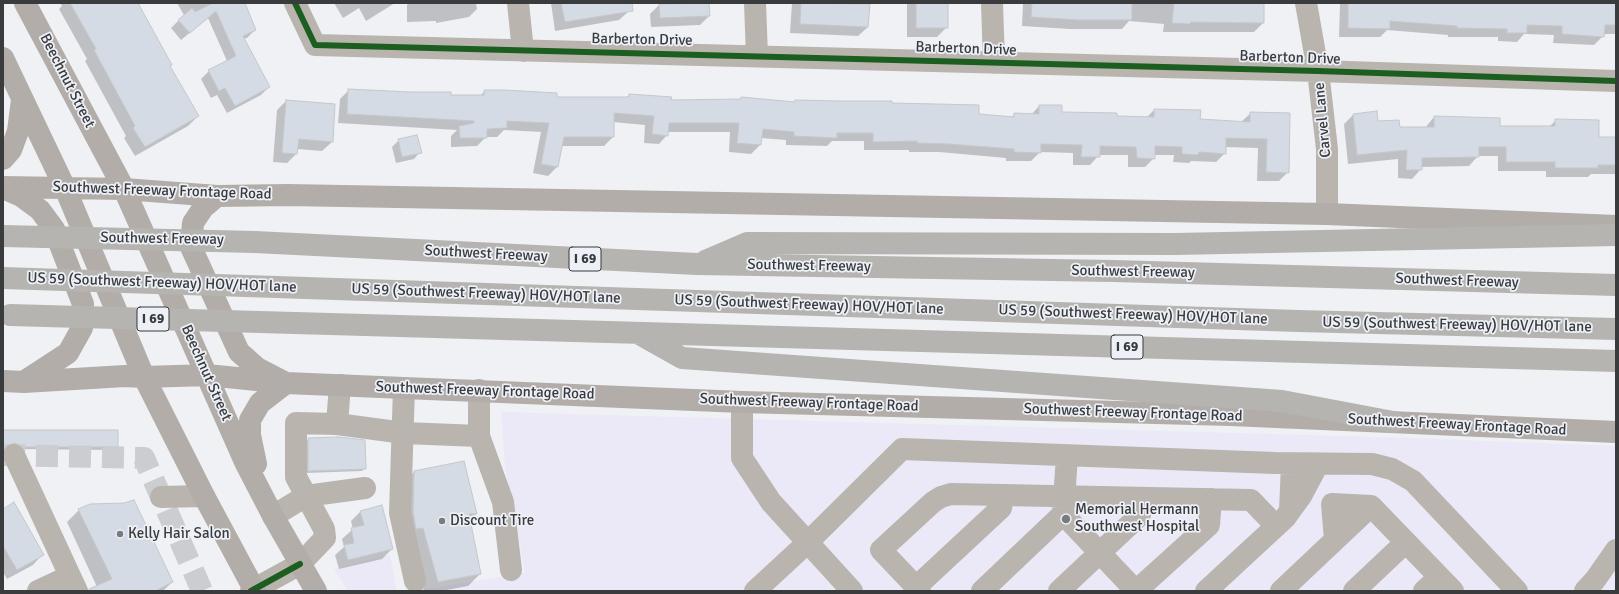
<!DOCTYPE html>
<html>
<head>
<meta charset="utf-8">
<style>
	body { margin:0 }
	#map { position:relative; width:1619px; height:594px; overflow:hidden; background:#eff1f5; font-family:Signika,sans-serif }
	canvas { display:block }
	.frame { position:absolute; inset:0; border:4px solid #393b3d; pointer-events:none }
</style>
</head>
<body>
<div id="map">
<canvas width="1619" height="594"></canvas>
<div class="frame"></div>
</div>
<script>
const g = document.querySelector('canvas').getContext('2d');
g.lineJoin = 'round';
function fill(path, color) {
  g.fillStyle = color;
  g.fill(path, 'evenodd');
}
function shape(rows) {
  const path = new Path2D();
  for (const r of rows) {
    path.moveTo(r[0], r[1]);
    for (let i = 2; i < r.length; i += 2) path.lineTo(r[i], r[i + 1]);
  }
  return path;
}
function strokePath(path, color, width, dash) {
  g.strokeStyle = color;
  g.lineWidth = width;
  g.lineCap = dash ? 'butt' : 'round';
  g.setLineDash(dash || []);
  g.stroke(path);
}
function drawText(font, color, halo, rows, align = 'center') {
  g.font = font + ' Signika,sans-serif';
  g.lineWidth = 3.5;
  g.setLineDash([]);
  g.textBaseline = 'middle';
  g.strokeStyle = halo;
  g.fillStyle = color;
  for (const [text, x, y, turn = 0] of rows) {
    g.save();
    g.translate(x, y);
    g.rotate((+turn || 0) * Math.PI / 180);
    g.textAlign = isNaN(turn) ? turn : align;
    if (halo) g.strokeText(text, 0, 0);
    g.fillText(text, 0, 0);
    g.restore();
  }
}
fill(shape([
	[501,412,1411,438,1616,446,1616,591,411,591,525,573,505,466],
	[390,555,397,591,348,591,334,569]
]), '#ebe9f7');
fill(shape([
	[60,3,137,3,169,66,198,116,188,126,135,156,124,138,126,136,85,61,87,59,59,9,62,6],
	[177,3,243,3,255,30,247,38,243,39,269,87,261,95,227,113,217,95,211,98,201,79,209,71,227,61,208,18,181,40,171,28,184,15],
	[334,3,395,3,366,21,359,8,343,18],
	[409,3,476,3,477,9,469,17,436,23,436,21,407,22,407,5],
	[551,3,627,3,629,11,619,20,555,31],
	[673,3,708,3,709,16,700,25,651,27,650,14,659,5,673,4],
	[792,3,869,4,868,27,858,36,790,33],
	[907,3,947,3,947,27,937,37,907,37],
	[1023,3,1263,3,1263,23,1254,32,1163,32,1164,24,1129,21,1122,29,1070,29,1022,26],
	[1340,3,1616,3,1616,34,1603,34,1603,36,1594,45,1553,43,1554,35,1524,34,1517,42,1498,41,1498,37,1448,37,1448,35,1387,30,1380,37,1339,37],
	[349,90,450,96,480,96,485,91,556,98,626,98,629,95,670,101,739,100,742,98,793,103,795,101,891,104,978,115,1011,118,1015,114,1031,115,1039,106,1061,113,1116,117,1146,118,1154,110,1199,120,1241,122,1251,113,1288,172,1279,181,1257,181,1258,148,1225,147,1225,153,1216,162,1191,161,1189,163,1173,162,1174,155,1154,155,1154,158,1145,167,1128,167,1128,155,1099,155,1090,165,1073,165,1073,153,1040,152,1031,161,1006,161,1006,158,939,152,909,152,909,150,864,150,864,141,832,141,827,146,786,145,786,140,761,138,760,145,751,154,729,152,730,132,668,132,667,135,659,144,644,143,645,125,613,122,613,137,604,146,561,146,557,167,548,176,533,173,541,132,504,130,497,137,486,137,477,146,451,147,451,136,457,130,338,123,340,99],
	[286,101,332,142,322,151,297,149,296,154,287,163,273,162,277,110],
	[1353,115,1399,128,1425,128,1434,117,1499,127,1549,127,1556,120,1598,138,1616,138,1616,174,1591,174,1588,177,1546,177,1546,171,1498,171,1498,156,1478,156,1469,166,1421,167,1421,169,1412,179,1398,178,1398,159,1348,164,1344,124],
	[399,140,420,152,414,159,396,163,392,147],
	[3,431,117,447,114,450,20,449,11,445,3,448],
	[309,439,365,468,362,471,306,473,306,442],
	[414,472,476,514,469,520,480,574,468,586,441,591,424,591,411,540,402,485],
	[3,510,42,555,33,565,7,579,3,572],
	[79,510,172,582,163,591,96,591,98,589,67,522],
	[361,511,392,549,382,559,339,569,335,555,344,547,342,539,353,529,351,521]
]), '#0003');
const building = shape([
	[70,3,138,3,172,65,170,66,199,116,145,147,133,128,135,126,94,50,96,49,70,3],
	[213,3,245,3,256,30,243,36,270,87,235,106,225,88,219,91,208,70,236,56,216,11,190,33,178,20,192,8,195,12,213,3],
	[561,3,632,3,633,11,565,22,561,3],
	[709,3,710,16,660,18,659,4,709,3],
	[801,3,870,4,868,27,800,24,801,3],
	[916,3,948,3,948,28,916,28,916,3],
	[1032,3,1132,3,1132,20,1080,20,1031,17,1032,3],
	[1174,3,1264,3,1264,23,1191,22,1190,24,1172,23,1174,3],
	[1348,3,1616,3,1616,25,1605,25,1604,37,1562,34,1562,26,1527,25,1527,33,1507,33,1507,29,1457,28,1457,26,1390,21,1390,29,1348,28,1348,3],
	[348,89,410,92,451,92,451,95,484,95,484,90,505,90,557,93,557,97,629,97,629,94,672,97,671,100,741,99,741,97,795,102,795,100,838,101,892,101,892,103,979,105,979,114,1014,117,1014,113,1039,114,1039,105,1062,105,1062,112,1117,113,1117,116,1154,117,1154,109,1201,110,1200,119,1250,122,1250,112,1290,113,1289,173,1266,172,1267,139,1226,138,1226,154,1199,152,1198,155,1182,154,1182,147,1155,146,1155,159,1137,158,1136,147,1100,146,1100,157,1081,157,1082,145,1041,144,1041,153,1014,152,1014,149,948,144,917,143,917,141,873,142,873,133,837,133,837,138,794,136,794,132,763,129,761,145,737,143,739,123,669,123,668,136,652,134,654,116,614,113,614,137,564,137,558,167,541,164,549,123,507,121,507,128,487,129,487,138,460,138,459,126,474,123,474,121,347,114,348,89],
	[286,100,335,104,333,142,299,139,297,154,282,153,286,100],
	[1377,111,1378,121,1399,120,1400,127,1434,127,1434,116,1500,118,1500,126,1555,126,1555,119,1599,120,1599,137,1616,137,1616,165,1598,165,1598,168,1555,168,1555,162,1506,162,1506,147,1479,147,1479,157,1422,158,1422,170,1406,170,1407,150,1357,155,1353,114,1377,111],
	[417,135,422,153,402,157,398,139,417,135],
	[3,430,118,430,118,447,23,447,15,443,3,447,3,430],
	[338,437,365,440,366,469,308,471,308,438,338,437],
	[464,461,477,514,469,514,481,574,438,582,423,528,416,529,413,512,414,471,464,461],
	[134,500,173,582,155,591,89,591,89,589,112,579,78,509,90,504,124,503,134,500],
	[14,502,44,555,17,570,3,546,3,509,14,502],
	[382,505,393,549,348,560,344,545,354,543,351,528,364,525,360,511,382,505]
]);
fill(building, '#d5dbe4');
strokePath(building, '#c5c7ca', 1);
strokePath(shape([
	[3,455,144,458,202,591]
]), '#cbcdd0', 22, [22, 11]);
strokePath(shape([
	[295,3,315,45,1318,71,1616,81],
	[518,3,523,51],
	[755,3,757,56],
	[992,3,994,63],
	[1306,3,1318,71,1327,149,1327,214],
	[404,388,400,513,415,581],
	[479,390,479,436,503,502,511,570],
	[742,402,742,458,771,502,852,591],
	[337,424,404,433,479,436],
	[14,455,77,591],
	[1067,456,1063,514,1136,591,1209,525,1211,499],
	[161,497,204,496],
	[1290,511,1301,496,1318,464],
	[273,516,306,496,365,488],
	[1335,540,1332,504,1371,506,1453,591],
	[916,587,1001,508,1003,495],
	[38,591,70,576],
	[251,591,300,564,325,538,324,529,296,477,296,423,337,424,340,385],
	[755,591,807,543,902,449,1275,463,1372,464,1392,469,1413,481,1517,591],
	[920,591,881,550,933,502,941,497,951,494,1251,500,1276,526],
	[982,591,1063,514],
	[1059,591,1140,515,1142,498],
	[1206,591,1285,518,1290,511,1292,464],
	[1281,591,1371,506],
	[1354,591,1406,542],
	[1424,591,1439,577],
	[1585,591,1595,580,1616,550]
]), '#b9b4ae', 22);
strokePath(shape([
	[25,3,124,189,246,464,273,516,316,591],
	[3,58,65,188,144,377,204,496,255,591],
	[3,159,11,150,18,131,22,100],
	[3,187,124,189,217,196,288,195,1327,214,1616,226],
	[3,188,21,196,40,210,54,229,83,304,82,328,68,353,25,381],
	[217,196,203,208,193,223,191,247,239,352,257,368,286,383,260,403,250,420,250,435,256,464],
	[3,381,24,382,125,376,144,377,207,375,286,383,404,388,742,402,1231,415,1616,432]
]), '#b2ada8', 22);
strokePath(shape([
	[255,242,697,264,1113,271,1616,285],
	[705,261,747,243,1175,244,1616,235],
	[276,287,1298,321,1616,329],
	[295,323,1616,361],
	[641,335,682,358,1282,401,1393,422]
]), '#b6b4b0', 22);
strokePath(shape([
	[3,236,255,242],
	[3,278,276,287],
	[10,315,295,323]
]), '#b6b4b0', 22);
strokePath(shape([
	[295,3,315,45,1318,71,1616,81],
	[251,591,300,564]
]), '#1b5e20', 6);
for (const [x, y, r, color] of [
	[1066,519,5,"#797b7d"],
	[442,521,4,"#797b7d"],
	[120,534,4,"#797b7d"]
]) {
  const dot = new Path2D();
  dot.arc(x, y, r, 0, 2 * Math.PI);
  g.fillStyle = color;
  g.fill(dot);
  strokePath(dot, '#edf0f7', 1.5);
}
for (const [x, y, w] of [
	[585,259,32],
	[153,319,32],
	[1127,347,32]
]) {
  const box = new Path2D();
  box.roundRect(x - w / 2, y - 12, w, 24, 3);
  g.fillStyle = '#edf0f7';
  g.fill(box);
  strokePath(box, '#393b3d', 1);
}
drawText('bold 14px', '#393b3d', null, [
	["I 69",585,259],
	["I 69",153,319],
	["I 69",1127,347]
]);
drawText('15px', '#393b3d', '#edf0f7', [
	["Barberton Drive",642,40,1],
	["Barberton Drive",966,49,2],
	["Barberton Drive",1290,58,2],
	["Beechnut Street",67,81,63],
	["Carvel Lane",1323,120,-95],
	["Southwest Freeway Frontage Road",162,191,2],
	["Southwest Freeway",162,239,1],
	["Southwest Freeway",486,254,3],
	["Southwest Freeway",809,266,1],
	["Southwest Freeway",1133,272,1],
	["Southwest Freeway",1457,281,2],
	["US 59 (Southwest Freeway) HOV/HOT lane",162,283,2],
	["US 59 (Southwest Freeway) HOV/HOT lane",486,294,2],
	["US 59 (Southwest Freeway) HOV/HOT lane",809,305,2],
	["US 59 (Southwest Freeway) HOV/HOT lane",1133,315,2],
	["US 59 (Southwest Freeway) HOV/HOT lane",1457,325,1],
	["Beechnut Street",206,373,66],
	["Southwest Freeway Frontage Road",485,391,2],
	["Southwest Freeway Frontage Road",809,403,2],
	["Southwest Freeway Frontage Road",1133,413,2],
	["Southwest Freeway Frontage Road",1457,425,3]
]);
drawText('15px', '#393b3d', '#edf0f7', [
	["Memorial Hermann",1075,510],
	["Southwest Hospital",1075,527],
	["Discount Tire",450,521],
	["Kelly Hair Salon",128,534]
], 'left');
</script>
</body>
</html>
